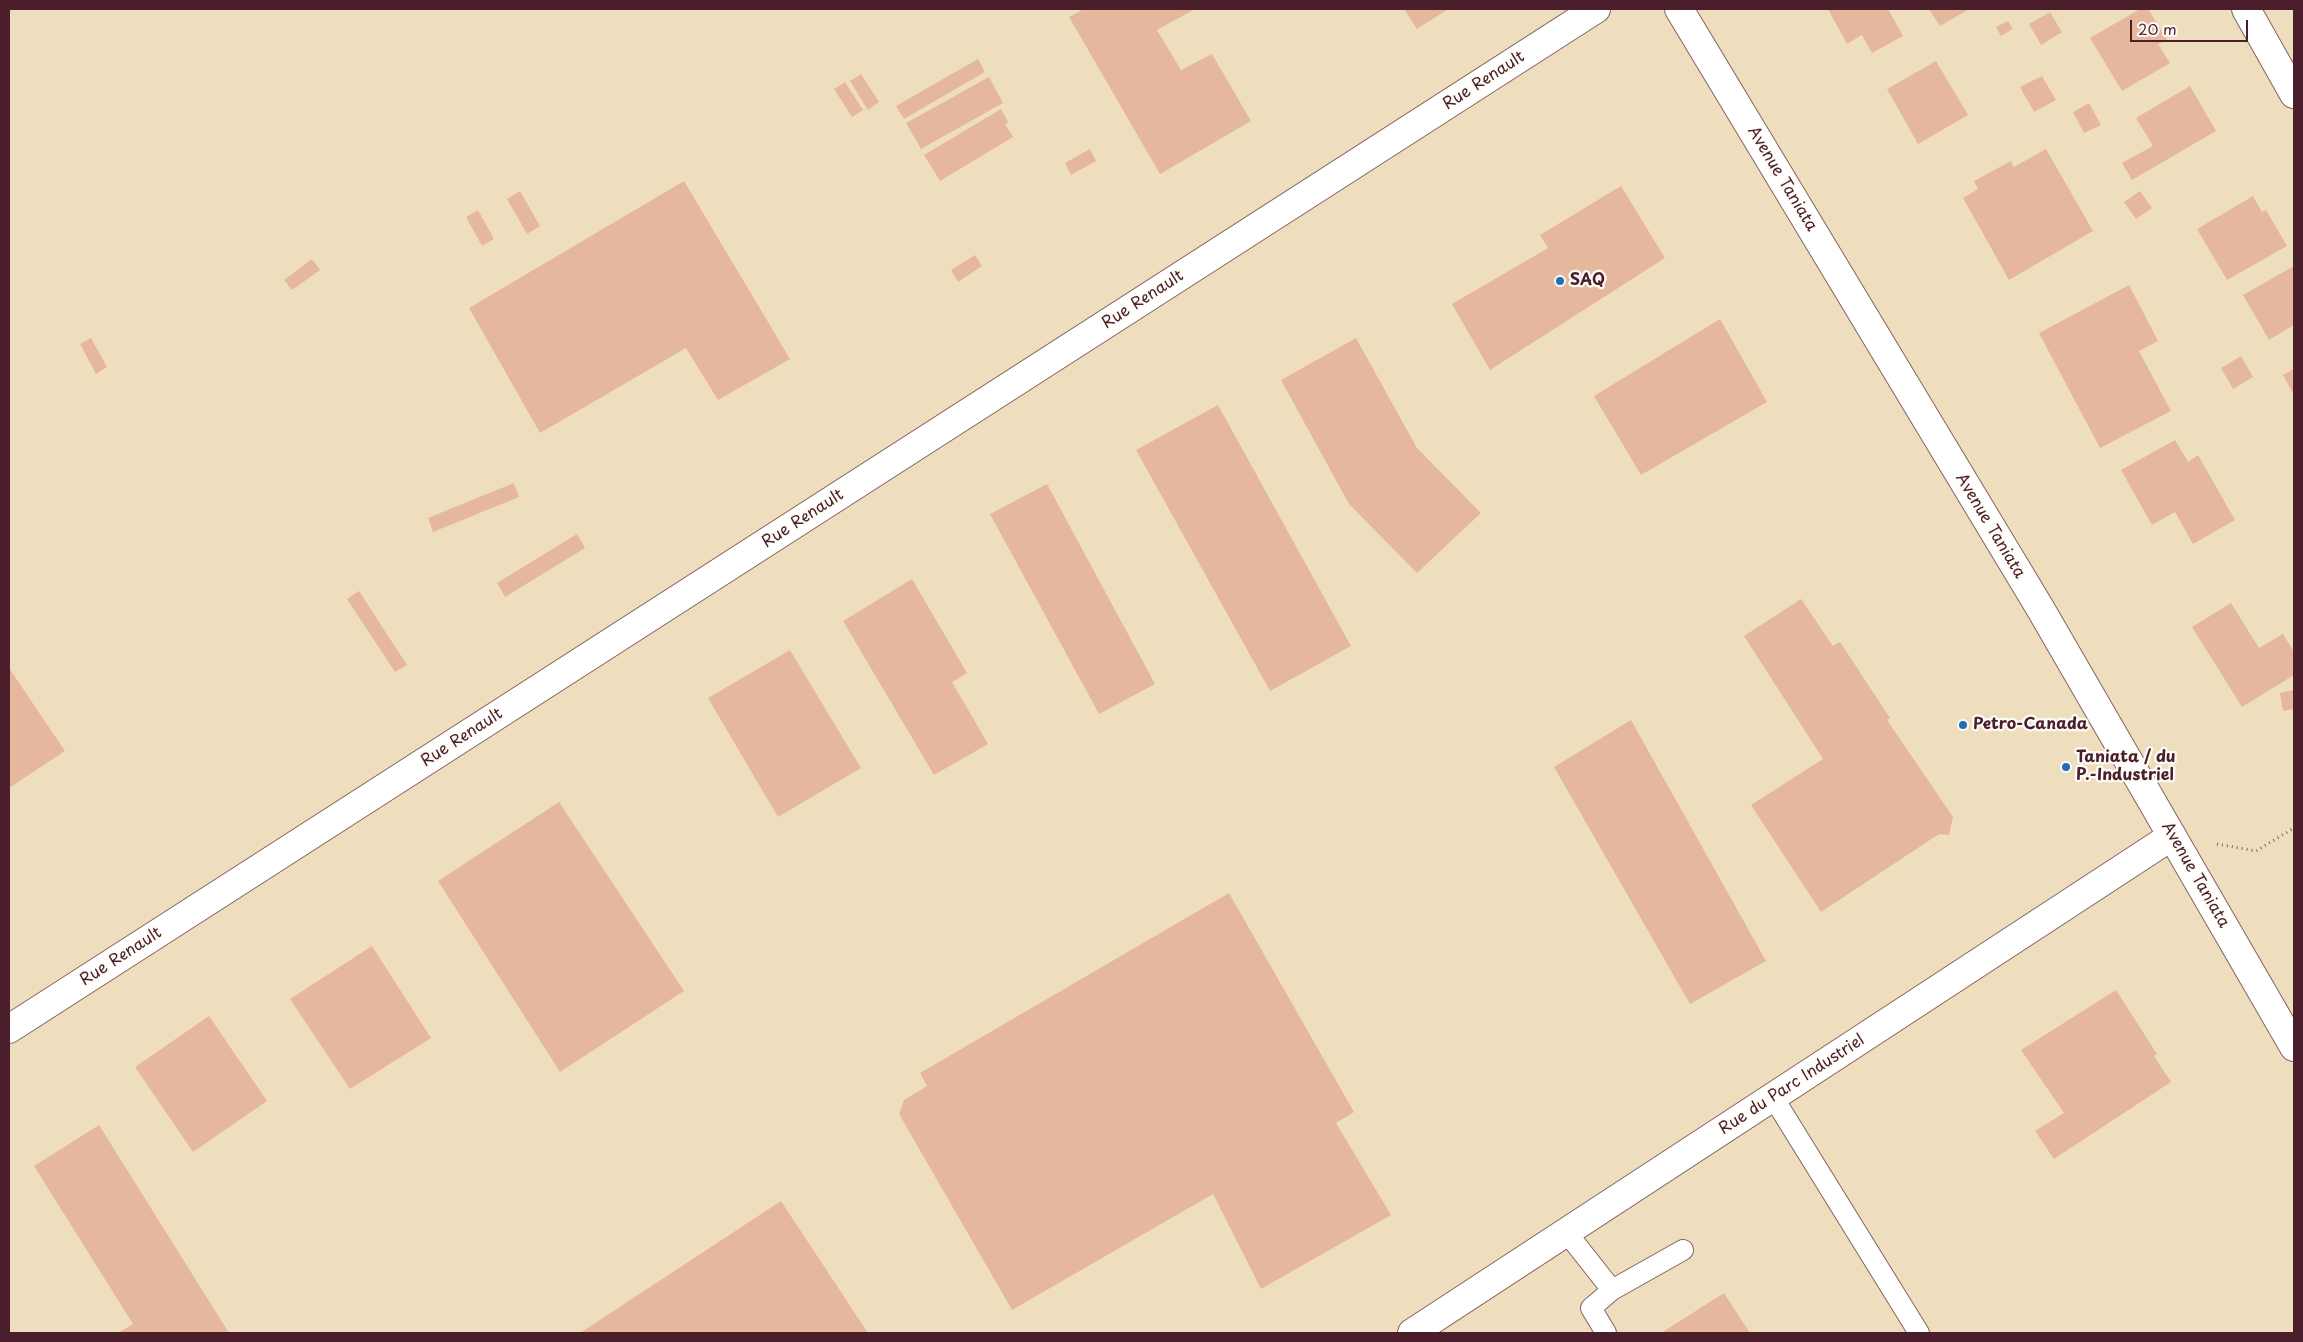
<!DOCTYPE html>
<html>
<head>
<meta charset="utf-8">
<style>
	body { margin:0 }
	#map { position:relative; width:2303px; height:1342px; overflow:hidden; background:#efdebd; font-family:"Playpen Sans",sans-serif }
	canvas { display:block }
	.frame { position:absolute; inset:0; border:10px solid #4a1f2b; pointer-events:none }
	.scale { position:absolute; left:2130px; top:20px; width:118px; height:22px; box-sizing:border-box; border:2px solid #4a1f2b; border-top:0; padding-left:6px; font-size:15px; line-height:18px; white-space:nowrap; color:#4a1f2b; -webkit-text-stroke:4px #fdfcf7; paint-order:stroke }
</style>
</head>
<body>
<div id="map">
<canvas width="2303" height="1342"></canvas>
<div class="frame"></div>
<div class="scale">20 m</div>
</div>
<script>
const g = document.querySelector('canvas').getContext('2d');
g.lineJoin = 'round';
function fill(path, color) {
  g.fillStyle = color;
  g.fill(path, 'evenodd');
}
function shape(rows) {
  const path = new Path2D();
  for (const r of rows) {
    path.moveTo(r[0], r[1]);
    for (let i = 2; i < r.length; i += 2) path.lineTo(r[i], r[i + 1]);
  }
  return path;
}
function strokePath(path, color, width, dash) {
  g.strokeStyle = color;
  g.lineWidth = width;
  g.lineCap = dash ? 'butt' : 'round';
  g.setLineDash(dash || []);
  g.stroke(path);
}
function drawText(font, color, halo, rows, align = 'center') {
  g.font = font + ' "Playpen Sans",sans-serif';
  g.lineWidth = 4.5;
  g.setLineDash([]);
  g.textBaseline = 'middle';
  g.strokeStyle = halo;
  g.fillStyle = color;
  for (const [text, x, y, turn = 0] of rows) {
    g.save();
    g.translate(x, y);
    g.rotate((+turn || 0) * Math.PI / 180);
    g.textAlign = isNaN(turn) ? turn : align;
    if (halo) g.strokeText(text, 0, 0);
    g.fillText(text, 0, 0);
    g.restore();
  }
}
fill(shape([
	[1084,9,1195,9,1157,30,1181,70,1212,54,1251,121,1160,174,1069,17],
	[1404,9,1448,9,1417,29],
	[1828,9,1888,9,1903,36,1872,53,1862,35,1847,44],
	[1929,9,1969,9,1940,26],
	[2140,9,2148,9,2167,40,2158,44,2170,63,2122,91,2090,38],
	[2050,12,2062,32,2041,45,2029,24],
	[2008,21,2013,29,2001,36,1996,27],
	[978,59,985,72,904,119,896,106],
	[1936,61,1968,115,1918,144,1887,89],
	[861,74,879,102,868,110,850,81],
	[2042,76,2056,100,2034,112,2020,87],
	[989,77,1003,103,921,149,906,123],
	[845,82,863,110,852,117,834,89],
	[2190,86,2216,131,2132,180,2122,163,2153,146,2136,118],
	[2089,103,2101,125,2084,133,2073,112],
	[1001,109,1008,122,1005,124,1013,137,940,181,924,155],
	[1090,149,1096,161,1071,175,1065,163],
	[2046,149,2093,231,2009,280,1963,198,1978,189,1974,181,2011,161,2014,167],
	[684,181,790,359,718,400,686,348,540,433,469,308],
	[1621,186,1665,258,1490,370,1452,304,1548,248,1540,235],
	[520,191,540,226,527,234,507,199],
	[2140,191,2152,208,2136,219,2124,202],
	[2253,196,2262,212,2266,210,2287,246,2227,280,2197,229],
	[478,210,494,239,482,246,466,217],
	[975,255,982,266,958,282,951,270],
	[312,259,320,270,292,290,284,280],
	[2294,266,2294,325,2269,340,2243,295],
	[2129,285,2158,341,2139,351,2171,411,2100,448,2039,333],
	[1720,319,1767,402,1641,475,1594,396],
	[91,338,107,367,96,374,80,344],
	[1356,338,1417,448,1481,513,1417,573,1349,504,1281,380],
	[2241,356,2253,377,2233,389,2221,368],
	[2294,369,2294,395,2283,375],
	[1218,405,1351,646,1270,691,1136,450],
	[2175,440,2188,462,2198,455,2235,520,2193,544,2175,512,2152,525,2121,470],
	[514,483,519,497,433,532,428,518],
	[1047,484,1155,684,1099,714,990,514],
	[577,534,585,548,505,597,497,583],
	[912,579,967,673,952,682,988,744,934,775,843,621],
	[359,591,407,665,395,672,347,599],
	[1801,599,1833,646,1840,642,1890,718,1887,720,1953,817,1949,835,1939,834,1821,912,1751,805,1823,759,1744,636],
	[2231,603,2259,648,2283,634,2294,652,2294,675,2242,707,2192,627],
	[790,650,861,768,778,817,708,698],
	[9,668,65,751,9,788],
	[2294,690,2294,709,2283,711,2280,693],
	[1631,720,1766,961,1690,1004,1554,767],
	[559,802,684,991,560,1072,438,881],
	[1229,893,1354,1112,1336,1123,1391,1215,1261,1289,1213,1194,1012,1310,899,1114,904,1100,927,1086,920,1073],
	[372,946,431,1038,350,1089,290,999],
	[2116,990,2157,1054,2154,1056,2171,1082,2054,1159,2035,1131,2064,1113,2021,1050],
	[209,1016,267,1101,193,1152,135,1067],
	[99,1125,229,1333,118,1333,133,1324,34,1166],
	[781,1201,868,1333,580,1333],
	[1724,1293,1750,1333,1661,1333]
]), '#e5b89d');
const lane = shape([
	[1773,1097,1919,1333],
	[1567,1233,1612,1290,1591,1308,1606,1333],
	[1612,1290,1683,1250]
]);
const street = shape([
	[2246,9,2294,94],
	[9,1029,1596,9],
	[1412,1333,2172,836]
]);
const secondary = shape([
	[1679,9,2040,608,2294,1047]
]);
strokePath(lane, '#84625e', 22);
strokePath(street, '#84625e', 30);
strokePath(secondary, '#84625e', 30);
strokePath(shape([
	[2217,844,2256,851,2294,828]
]), '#84625e', 3, [1, 4]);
strokePath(lane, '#fff', 20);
strokePath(street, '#fff', 28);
strokePath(secondary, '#fff', 28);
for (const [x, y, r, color] of [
	[1560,281,5,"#1f6fb2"],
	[1963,725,5,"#1f6fb2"],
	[2066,767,5,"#1f6fb2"]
]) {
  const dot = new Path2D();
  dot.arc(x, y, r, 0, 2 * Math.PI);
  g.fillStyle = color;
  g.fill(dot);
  strokePath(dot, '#fdfcf7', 2);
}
drawText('16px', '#4a1f2b', '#fdfcf7', [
	["Rue Renault",1484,81,-33],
	["Avenue Taniata",1782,179,59],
	["Rue Renault",1143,300,-33],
	["Rue Renault",803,519,-33],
	["Avenue Taniata",1990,526,59],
	["Rue Renault",462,738,-33],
	["Avenue Taniata",2195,875,60],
	["Rue Renault",121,957,-33],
	["Rue du Parc Industriel",1792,1085,-33]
]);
drawText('bold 16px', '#4a1f2b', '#fdfcf7', [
	["SAQ",1570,281],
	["Petro-Canada",1973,725],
	["Taniata / du",2076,758],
	["P.-Industriel",2076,776]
], 'left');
</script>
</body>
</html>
